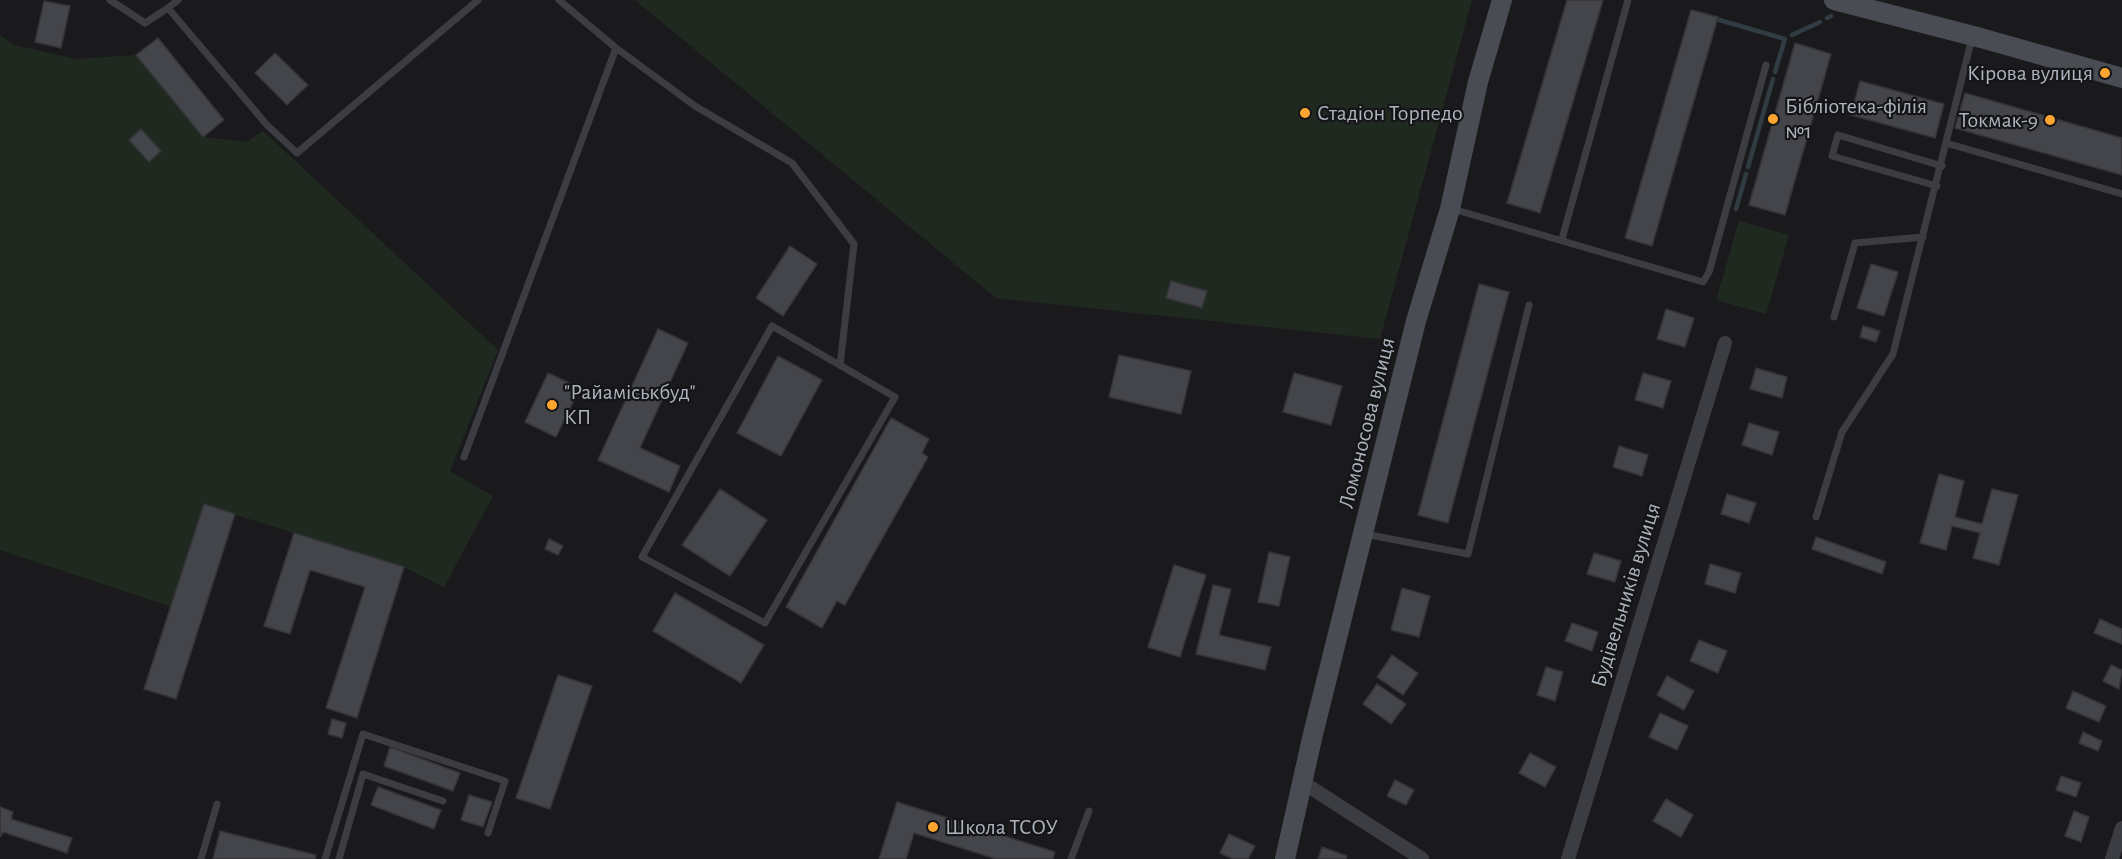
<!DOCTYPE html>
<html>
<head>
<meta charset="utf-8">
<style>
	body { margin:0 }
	canvas { display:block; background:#1a1a1d }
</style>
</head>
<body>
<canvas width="2122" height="859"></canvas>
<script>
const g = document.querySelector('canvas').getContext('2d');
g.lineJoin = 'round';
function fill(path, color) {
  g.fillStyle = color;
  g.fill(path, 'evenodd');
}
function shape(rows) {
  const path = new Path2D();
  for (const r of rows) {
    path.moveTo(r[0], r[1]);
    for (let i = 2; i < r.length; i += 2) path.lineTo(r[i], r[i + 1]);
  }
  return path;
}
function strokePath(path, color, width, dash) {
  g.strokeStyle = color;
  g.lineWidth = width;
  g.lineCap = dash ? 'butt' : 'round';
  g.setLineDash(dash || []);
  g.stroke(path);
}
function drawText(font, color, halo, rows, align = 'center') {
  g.font = font + ' "Alegreya Sans",sans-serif';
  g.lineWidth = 4.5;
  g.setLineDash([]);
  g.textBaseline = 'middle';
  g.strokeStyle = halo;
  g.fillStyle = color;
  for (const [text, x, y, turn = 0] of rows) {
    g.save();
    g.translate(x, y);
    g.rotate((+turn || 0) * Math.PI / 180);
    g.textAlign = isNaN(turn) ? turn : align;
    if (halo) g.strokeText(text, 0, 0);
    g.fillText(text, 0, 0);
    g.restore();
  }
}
fill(shape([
	[635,0,1472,0,1380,339,996,298],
	[0,35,14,45,76,59,136,55,203,137,247,142,263,131,498,350,450,471,493,496,444,587,404,567,204,505,172,607,0,550],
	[1739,221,1789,235,1766,314,1716,300]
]), '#202920');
strokePath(shape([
	[1827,18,1831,16],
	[1716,19,1785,39],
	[1792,35,1820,22],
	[1775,72,1784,42],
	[1748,167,1773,79],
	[1736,209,1746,174]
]), '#2f3c42', 4.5);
const building = shape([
	[1567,0,1603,0,1540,213,1507,203,1567,0],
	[44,1,70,6,61,48,35,42,44,1],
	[1691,10,1718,17,1652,246,1625,238,1691,10],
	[158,38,224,120,203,137,136,55,158,38],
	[1795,43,1831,54,1785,215,1749,205,1795,43],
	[275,53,308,85,287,105,255,73,275,53],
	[1860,81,1944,104,1935,138,1851,115,1860,81],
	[1965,93,2122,138,2122,175,1955,128,1965,93],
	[141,129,161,151,149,162,129,140,141,129],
	[790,246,817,264,783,316,756,298,790,246],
	[1871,264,1898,272,1884,316,1857,308,1871,264],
	[1171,281,1207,291,1202,308,1166,298,1171,281],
	[1479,284,1509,292,1448,523,1418,515,1479,284],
	[1666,309,1694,318,1685,347,1657,339,1666,309],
	[1863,326,1880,331,1876,342,1860,337,1863,326],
	[658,329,688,343,640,448,680,466,669,492,598,460,658,329],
	[1119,355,1191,371,1181,414,1109,397,1119,355],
	[778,356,822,380,781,456,737,433,778,356],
	[1756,368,1787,377,1782,398,1750,389,1756,368],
	[548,373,580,388,556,437,525,422,548,373],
	[1294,373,1342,386,1331,425,1283,412,1294,373],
	[1643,373,1671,381,1663,408,1635,400,1643,373],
	[891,418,929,439,922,453,928,457,845,605,837,601,822,628,786,607,891,418],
	[1749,423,1779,432,1772,455,1742,445,1749,423],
	[1619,446,1648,455,1642,476,1613,467,1619,446],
	[1939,474,1964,481,1955,517,1982,524,1992,489,2018,495,1999,565,1973,558,1980,533,1952,526,1946,550,1920,543,1939,474],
	[720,489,767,520,730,576,682,545,720,489],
	[1727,494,1756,503,1749,523,1721,514,1727,494],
	[204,504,235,514,176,699,144,689,204,504],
	[294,533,404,567,357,718,326,708,365,587,310,570,290,634,264,626,294,533],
	[1816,537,1886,562,1882,574,1812,549,1816,537],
	[549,539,563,546,558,555,545,549,549,539],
	[1269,552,1290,557,1279,606,1258,602,1269,552],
	[1594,553,1621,561,1615,582,1587,574,1594,553],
	[1710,564,1741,573,1735,593,1705,584,1710,564],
	[1174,565,1206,575,1180,657,1148,647,1174,565],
	[1213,585,1231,589,1219,635,1271,647,1265,670,1196,654,1213,585],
	[1402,588,1430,596,1419,637,1391,630,1402,588],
	[675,593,764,645,741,683,653,631,675,593],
	[2100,619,2122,629,2122,644,2094,633,2100,619],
	[1572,623,1598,632,1592,651,1565,641,1572,623],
	[1699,640,1727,651,1718,673,1690,661,1699,640],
	[1392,655,1418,673,1403,695,1377,677,1392,655],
	[2111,665,2122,670,2119,689,2103,681,2111,665],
	[1546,667,1563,672,1555,701,1537,695,1546,667],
	[558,675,592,686,550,809,516,798,558,675],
	[1667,676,1694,691,1684,710,1657,695,1667,676],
	[1377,684,1406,704,1391,724,1363,704,1377,684],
	[2073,691,2106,706,2099,722,2066,708,2073,691],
	[1660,713,1688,726,1677,750,1649,737,1660,713],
	[332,719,346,723,342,738,328,734,332,719],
	[2083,732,2102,741,2098,751,2079,743,2083,732],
	[390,747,460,773,453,791,384,766,390,747],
	[1530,753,1556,767,1545,787,1519,773,1530,753],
	[2061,776,2081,783,2076,797,2056,790,2061,776],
	[1395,780,1414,790,1406,805,1387,796,1395,780],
	[378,787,441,810,434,829,371,805,378,787],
	[469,795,492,802,483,827,461,820,469,795],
	[1666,799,1693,815,1681,837,1653,821,1666,799],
	[897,802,1055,852,1053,859,996,859,914,833,906,859,879,859,897,802],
	[0,807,13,812,11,819,72,838,67,853,3,832,0,837,0,807],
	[2074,811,2089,817,2081,842,2065,836,2074,811],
	[220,831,316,855,315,859,213,859,220,831],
	[1229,834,1255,846,1248,859,1233,859,1220,853,1229,834],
	[1322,847,1347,856,1346,859,1318,859,1322,847]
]);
fill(building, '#44454a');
strokePath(building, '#343539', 1.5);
strokePath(shape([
	[110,0,145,23,168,8,267,125,297,153,478,0],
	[168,8,178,0],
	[616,48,695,106,792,163,854,244,840,365],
	[1946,143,2122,194],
	[1937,186,1832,156,1838,135,1942,166],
	[1453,209,1703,282,1709,272,1766,65],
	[1562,239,1628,0],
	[1834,317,1855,243,1923,237],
	[772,326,895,397,765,623,642,557,772,326],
	[464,457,616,48,559,0],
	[1816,517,1842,432,1893,354,1972,38],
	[1365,534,1468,554,1529,305],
	[201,859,217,804],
	[325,859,363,734,505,781,488,833],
	[339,859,363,774,443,801],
	[1071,859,1089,811]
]), '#3b3d42', 7);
strokePath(shape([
	[1302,782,1422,859],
	[1568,859,1725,343],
	[2112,859,2122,828]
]), '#3b3d42', 14);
strokePath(shape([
	[1834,0,1981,38,2122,78],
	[1285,859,1313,734,1416,321,1450,209,1478,82,1502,0]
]), '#494c52', 20);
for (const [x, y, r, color] of [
	[2105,73,6,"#fea531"],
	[1305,113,6,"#fea531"],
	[1773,119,6,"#fea531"],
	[2050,120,6,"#fea531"],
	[552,405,6,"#fea531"],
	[933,827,6,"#fea531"]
]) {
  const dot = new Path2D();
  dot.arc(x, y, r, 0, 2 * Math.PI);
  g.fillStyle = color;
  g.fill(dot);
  strokePath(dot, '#151518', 2);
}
drawText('22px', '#acb3bd', '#151518', [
	["Кірова вулиця",2093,73,"right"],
	["Бібліотека-філія",1785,106],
	["№1",1785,131],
	["Стадіон Торпедо",1317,113],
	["Токмак-9",2038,120,"right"],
	["\"Райаміськбуд\"",564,392],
	["КП",564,417],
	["Школа ТСОУ",945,827]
], 'left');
drawText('22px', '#acb3bd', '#151518', [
	["Ломоносова вулиця",1367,423,-76],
	["Будівельників вулиця",1626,595,-73]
]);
</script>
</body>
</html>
